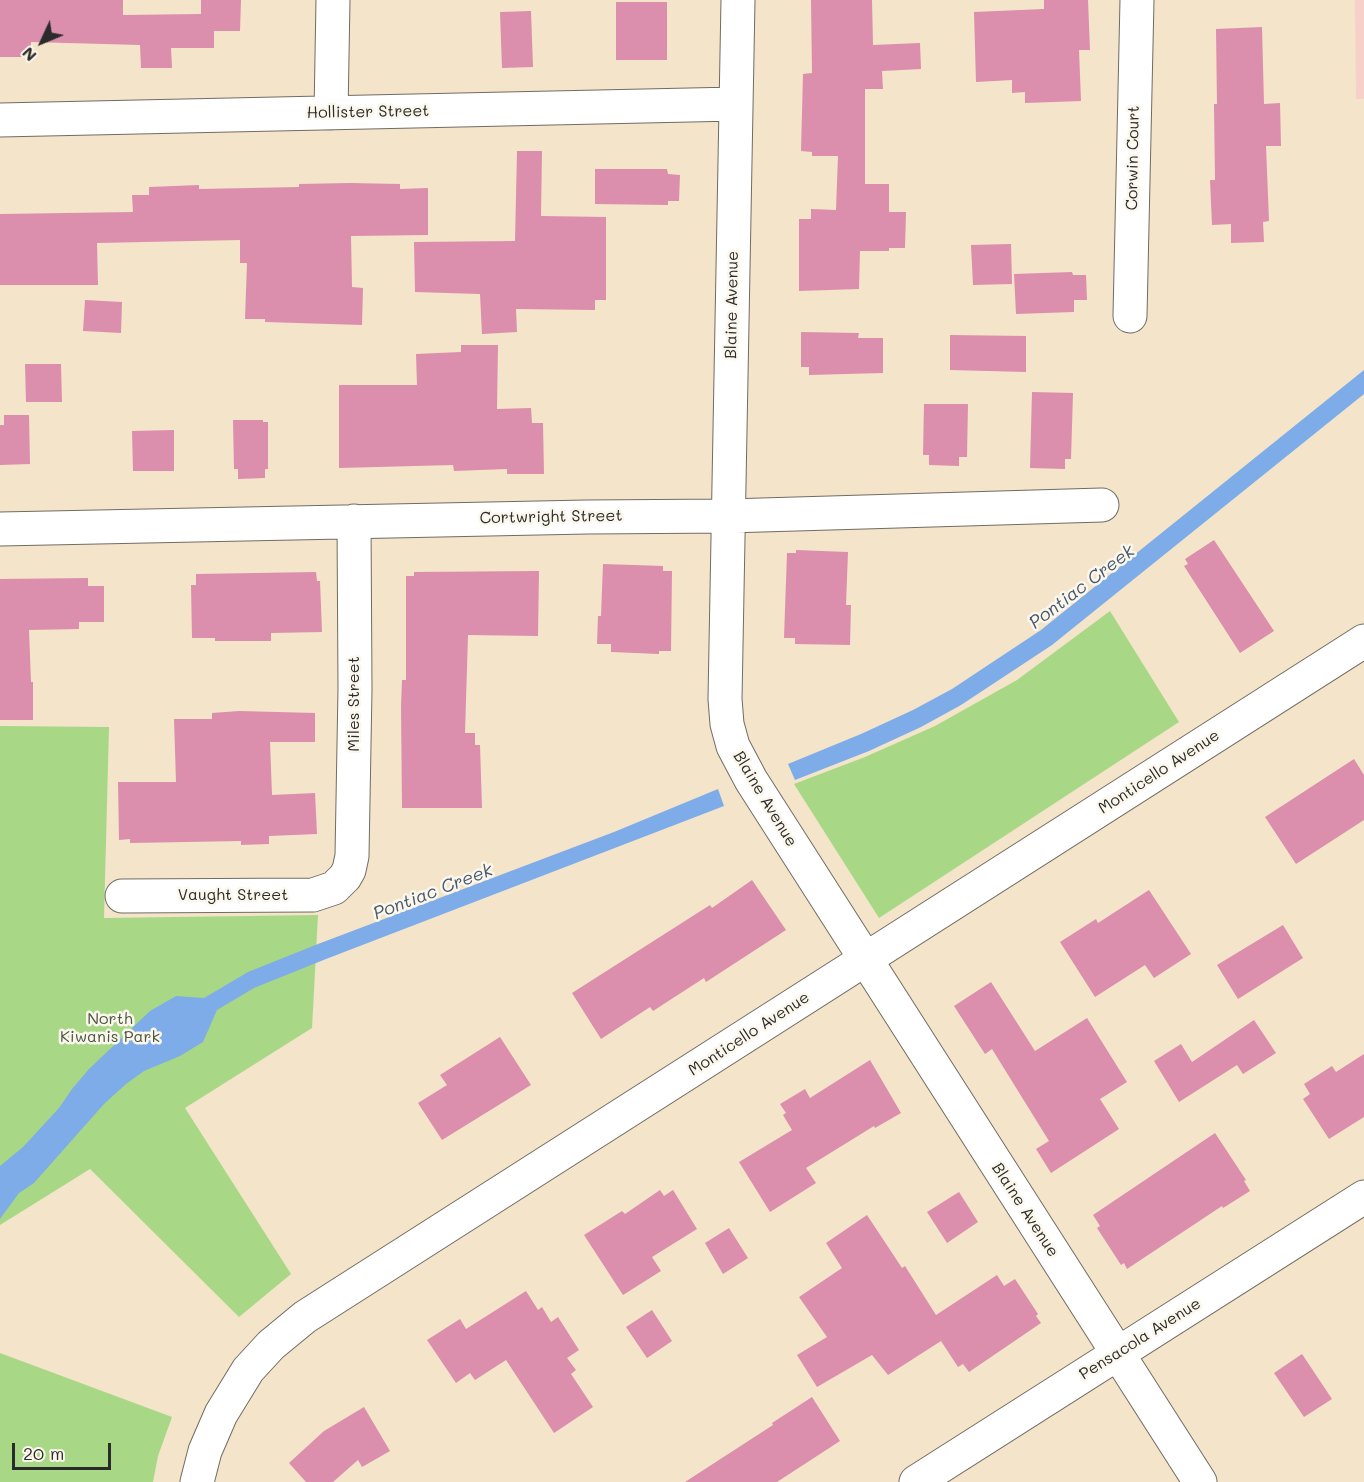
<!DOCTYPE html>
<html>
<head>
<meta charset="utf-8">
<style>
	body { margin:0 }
	#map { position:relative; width:1364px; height:1482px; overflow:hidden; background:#f3e4ca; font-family:Mali,sans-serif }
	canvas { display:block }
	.north { position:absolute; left:12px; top:12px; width:60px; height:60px; -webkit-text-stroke:4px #fbf7ec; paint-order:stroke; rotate:226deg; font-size:16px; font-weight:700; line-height:24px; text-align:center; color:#2b2b2b }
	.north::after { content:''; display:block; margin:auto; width:21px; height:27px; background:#2b2b2b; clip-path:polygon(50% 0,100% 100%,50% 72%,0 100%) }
	.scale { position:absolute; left:12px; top:1443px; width:99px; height:27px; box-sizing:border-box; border:3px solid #2b2b2b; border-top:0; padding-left:8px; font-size:18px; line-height:21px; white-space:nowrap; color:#2b2b2b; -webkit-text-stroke:4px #fbf7ec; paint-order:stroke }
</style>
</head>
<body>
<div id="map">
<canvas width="1364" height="1482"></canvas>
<div class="north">N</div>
<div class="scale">20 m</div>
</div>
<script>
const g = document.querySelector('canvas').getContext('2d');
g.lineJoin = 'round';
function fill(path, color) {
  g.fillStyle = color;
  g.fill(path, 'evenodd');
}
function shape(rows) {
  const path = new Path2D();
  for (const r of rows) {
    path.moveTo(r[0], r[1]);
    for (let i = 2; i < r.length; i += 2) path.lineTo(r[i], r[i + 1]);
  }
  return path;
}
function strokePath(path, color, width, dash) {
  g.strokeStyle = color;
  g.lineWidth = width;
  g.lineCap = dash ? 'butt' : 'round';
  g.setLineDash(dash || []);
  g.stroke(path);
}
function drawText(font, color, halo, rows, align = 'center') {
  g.font = font + ' Mali,sans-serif';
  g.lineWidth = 5;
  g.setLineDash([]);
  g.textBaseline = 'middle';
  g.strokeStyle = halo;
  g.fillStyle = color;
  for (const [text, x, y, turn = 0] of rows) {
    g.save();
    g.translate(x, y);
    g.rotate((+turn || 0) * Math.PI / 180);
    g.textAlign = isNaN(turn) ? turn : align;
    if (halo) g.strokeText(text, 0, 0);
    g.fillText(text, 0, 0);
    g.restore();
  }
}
fill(shape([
	[1355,0,1364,0,1364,99,1356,99]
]), '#f7d0ca');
fill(shape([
	[1110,611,1179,722,879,918,794,784,865,757,935,726,1017,680],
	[0,726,109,727,104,918,318,915,312,1028,185,1108,291,1274,239,1317,90,1169,0,1225],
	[0,1353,172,1417,158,1456,153,1482,0,1482]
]), '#a8d886');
fill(shape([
	[1364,370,1364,394,1052,645,961,705,921,727,869,751,795,780,788,764,861,734,913,710,952,689,1041,630],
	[718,789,724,806,326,959,254,988,217,1010,203,1042,180,1056,144,1071,126,1084,104,1104,34,1183,19,1193,0,1219,0,1166,23,1147,59,1108,72,1089,89,1069,150,1011,176,996,204,998,248,972,318,944,614,832]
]), '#7eace8');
fill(shape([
	[0,0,123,0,123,15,201,14,201,0,241,0,240,31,214,31,214,48,171,48,172,68,141,68,140,45,31,42,30,57,0,57],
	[811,0,872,0,873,45,920,43,921,69,882,71,883,89,865,89,865,184,889,184,889,212,906,212,905,248,889,248,889,251,860,251,859,289,799,291,799,219,811,219,811,209,836,210,838,156,812,156,812,152,801,151,803,74,812,73],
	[1044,0,1088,0,1090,50,1079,50,1081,101,1025,103,1025,92,1012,93,1012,80,976,82,974,12,1044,9],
	[616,2,667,2,667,60,616,60],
	[531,11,533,67,502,68,500,12],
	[1262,27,1264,104,1280,103,1281,146,1266,146,1269,221,1263,222,1264,242,1231,243,1231,224,1212,225,1210,180,1215,180,1214,104,1217,104,1216,29],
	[517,151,542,151,541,216,606,217,606,300,595,300,595,310,516,309,517,332,482,334,480,294,415,292,414,242,515,241],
	[595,169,667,169,668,174,680,175,679,201,668,201,668,205,595,204],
	[350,183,400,184,400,189,428,188,428,235,351,236,352,287,363,288,362,325,265,322,265,319,245,319,247,263,240,263,240,240,97,243,98,285,0,285,0,214,133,212,132,195,149,195,149,187,199,185,199,189,299,187,299,184],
	[1011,244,1012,284,973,285,971,245],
	[1072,272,1073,275,1086,275,1087,300,1074,300,1074,312,1016,314,1014,274],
	[85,300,122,302,121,333,83,331],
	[801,332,859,333,858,338,883,338,883,373,809,375,809,367,801,367],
	[950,335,1026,336,1026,372,950,370],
	[461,345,498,345,497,409,531,408,532,423,543,423,544,474,507,474,507,469,454,471,453,465,339,468,339,385,417,385,416,354,461,352],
	[25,364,61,364,62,402,26,402],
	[1032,392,1073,393,1071,459,1065,459,1065,469,1030,468],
	[924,404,968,404,967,457,959,457,959,466,929,465,929,455,923,455],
	[4,415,29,415,30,464,0,465,0,425,4,425],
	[233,420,263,420,263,422,268,422,268,469,265,469,265,478,238,479,238,469,234,469],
	[174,430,174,471,133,471,132,431],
	[1214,540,1274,631,1240,653,1184,566,1188,564,1185,559],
	[796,550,848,552,846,605,851,605,850,645,795,644,795,638,784,638,787,553,796,553],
	[603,564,663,566,663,571,672,571,671,651,659,651,659,654,611,652,611,644,597,644,598,616,601,616],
	[539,571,538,636,468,635,465,733,475,733,475,745,480,745,482,808,402,808,401,707,402,680,406,680,406,576,414,576,414,572],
	[316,572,317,581,320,581,322,632,271,633,271,641,215,641,215,638,192,638,191,585,196,585,196,574],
	[88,578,88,586,104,586,104,622,79,622,79,629,29,630,31,682,33,682,33,720,0,720,0,579],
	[239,711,315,713,315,742,270,742,272,795,315,793,317,834,269,836,269,844,241,845,241,841,130,843,130,839,119,840,118,782,176,782,174,719,212,719,212,713],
	[1354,759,1364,775,1364,820,1296,864,1265,817],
	[752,880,786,930,706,982,704,978,653,1011,650,1007,601,1039,572,993,710,905,712,908],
	[1149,890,1191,954,1154,978,1145,965,1095,997,1060,942,1096,919,1098,923],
	[1283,925,1303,958,1238,999,1217,965],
	[991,982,1035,1051,1087,1018,1127,1082,1100,1099,1119,1129,1051,1173,1036,1149,1049,1141,992,1049,985,1054,954,1006],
	[1254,1020,1276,1053,1243,1074,1237,1065,1179,1102,1154,1061,1181,1044,1192,1062],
	[500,1037,531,1085,442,1140,418,1103,447,1085,440,1075],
	[1364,1054,1364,1117,1329,1139,1303,1099,1310,1094,1304,1084,1332,1066,1336,1072],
	[870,1060,901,1113,875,1128,874,1126,806,1168,816,1183,770,1212,739,1162,792,1130,783,1115,786,1113,780,1104,805,1089,810,1098],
	[1215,1133,1246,1180,1244,1181,1250,1191,1223,1208,1222,1206,1127,1269,1124,1263,1121,1265,1097,1228,1100,1226,1093,1215],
	[660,1190,664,1196,673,1190,697,1229,652,1257,661,1271,623,1295,584,1235,622,1211,625,1214],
	[959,1192,978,1222,947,1243,927,1212],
	[867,1215,902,1268,905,1266,936,1315,997,1275,1004,1286,1015,1279,1038,1314,1036,1316,1041,1323,969,1372,963,1364,958,1367,941,1341,888,1375,872,1355,817,1387,797,1355,827,1337,799,1297,842,1268,826,1243],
	[729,1228,748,1258,723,1274,705,1243],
	[526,1291,538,1310,542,1307,551,1322,558,1317,579,1350,567,1358,576,1370,571,1374,593,1407,554,1433,506,1360,475,1380,470,1373,456,1383,427,1340,460,1319,466,1329],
	[652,1310,672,1341,647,1358,626,1327],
	[1302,1354,1332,1399,1304,1417,1274,1373],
	[812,1397,840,1441,777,1482,685,1482,773,1425,772,1423],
	[364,1407,390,1451,362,1467,358,1460,333,1482,306,1482,289,1463,324,1431]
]), '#dc8ead');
const street = shape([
	[738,0,725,699,727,724,733,746,751,780,1200,1482],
	[331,113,333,0],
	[0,120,736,104],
	[1130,316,1137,0],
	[0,529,587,517,728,516,1102,505],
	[122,896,313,895,334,888,345,877,349,870,352,856,355,689,354,521],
	[197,1482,205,1451,221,1414,248,1370,271,1345,305,1317,1364,641],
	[916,1482,1364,1197]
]);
strokePath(street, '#716c63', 35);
strokePath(street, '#fff', 33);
drawText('16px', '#2b2b2b', '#fbf7ec', [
	["Hollister Street",368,112,-1],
	["Corwin Court",1133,158,-89],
	["Blaine Avenue",732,305,-89],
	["Cortwright Street",551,517,-1],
	["Miles Street",354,704,-90],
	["Monticello Avenue",1159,772,-33],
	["Blaine Avenue",765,799,59],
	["Vaught Street",233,895],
	["Monticello Avenue",749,1034,-33],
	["Blaine Avenue",1025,1210,57],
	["Pensacola Avenue",1140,1339,-32]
]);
drawText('16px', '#4a5642', '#fbf7ec', [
	["North",110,1019],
	["Kiwanis Park",110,1037]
]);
drawText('italic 18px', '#48586d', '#fbf7ec', [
	["Pontiac Creek",1082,587,-37],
	["Pontiac Creek",433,892,-21]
]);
</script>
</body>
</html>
